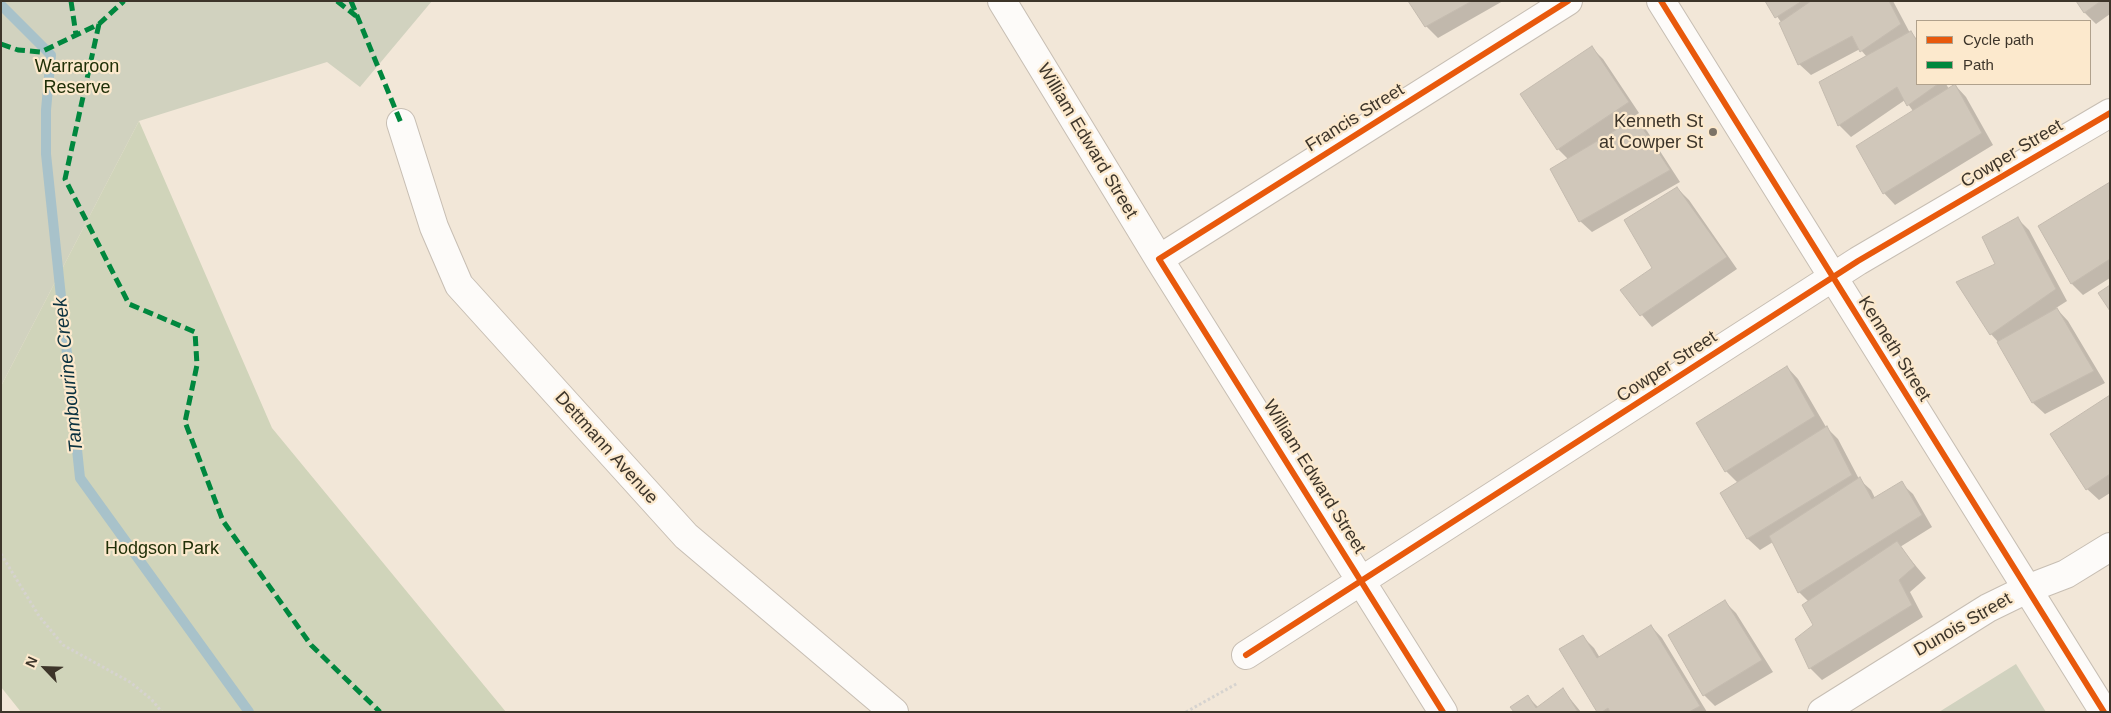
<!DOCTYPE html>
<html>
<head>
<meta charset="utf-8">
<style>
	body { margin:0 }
	#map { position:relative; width:2111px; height:713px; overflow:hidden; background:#f2e7d8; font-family:Helvetica,sans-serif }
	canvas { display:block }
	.frame { position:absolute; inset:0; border:2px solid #3d352a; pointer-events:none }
	.legend { position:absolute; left:1916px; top:20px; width:175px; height:65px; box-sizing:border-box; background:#fce9cd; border:1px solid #b0a18c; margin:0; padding:6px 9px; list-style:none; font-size:15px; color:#3d352a }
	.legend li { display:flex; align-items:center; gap:10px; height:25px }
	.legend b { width:25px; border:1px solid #b0a18c }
	.north { position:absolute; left:20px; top:643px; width:50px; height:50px; -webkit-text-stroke:4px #fce9cd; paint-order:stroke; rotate:294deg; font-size:14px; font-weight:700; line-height:20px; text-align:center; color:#3d352a }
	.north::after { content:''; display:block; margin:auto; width:18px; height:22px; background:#3d352a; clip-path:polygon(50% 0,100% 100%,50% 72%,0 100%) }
</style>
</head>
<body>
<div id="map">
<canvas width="2111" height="713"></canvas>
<div class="frame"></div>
<ul class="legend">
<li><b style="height:6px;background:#e8590c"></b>Cycle path</li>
<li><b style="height:6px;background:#00873e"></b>Path</li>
</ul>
<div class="north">N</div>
</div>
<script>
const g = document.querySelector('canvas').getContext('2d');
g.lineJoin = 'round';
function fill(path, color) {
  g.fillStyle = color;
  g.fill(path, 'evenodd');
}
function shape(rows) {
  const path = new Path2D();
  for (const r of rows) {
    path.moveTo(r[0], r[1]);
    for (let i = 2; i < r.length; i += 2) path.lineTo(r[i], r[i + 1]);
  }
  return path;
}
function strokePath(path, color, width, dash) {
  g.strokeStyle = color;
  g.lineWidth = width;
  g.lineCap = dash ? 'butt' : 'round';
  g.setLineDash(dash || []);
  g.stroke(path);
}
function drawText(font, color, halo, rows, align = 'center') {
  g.font = font + ' Helvetica,sans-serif';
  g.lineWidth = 4.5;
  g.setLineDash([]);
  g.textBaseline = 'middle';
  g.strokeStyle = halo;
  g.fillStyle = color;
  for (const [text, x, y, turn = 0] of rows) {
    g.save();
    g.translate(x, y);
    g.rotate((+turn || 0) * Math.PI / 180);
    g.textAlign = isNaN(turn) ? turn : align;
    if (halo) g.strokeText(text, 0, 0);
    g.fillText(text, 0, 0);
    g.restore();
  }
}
fill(shape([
	[1,1,432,1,360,87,327,62,139,121,1,386],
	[2016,664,2046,712,1939,712]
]), '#d1d2bf');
fill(shape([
	[139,121,272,428,506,712,21,712,1,687,1,386]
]), '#d0d4ba');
fill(shape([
	[1409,1,1503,1,1438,38,1426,26],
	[1766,1,1893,1,1910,33,1917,39,1917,84,1946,84,1949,89,1955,85,1966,97,1993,145,1895,205,1884,193,1913,111,1905,100,1851,137,1839,125,1821,83,1867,57,1860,49,1811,75,1799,64,1781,22],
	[2078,1,2110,1,2110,14,2096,24,2085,13],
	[1592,48,1603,59,1639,113,1623,124,1624,126,1636,119,1647,131,1680,182,1592,232,1580,221,1568,159,1558,149],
	[2110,183,2110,278,2083,295,2072,284,2040,226],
	[1677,188,1689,200,1737,269,1652,327,1621,290,1654,269],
	[2017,218,2029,230,2067,301,2056,308,2068,321,2105,383,2045,414,2033,403,1999,343,1991,334,1997,264],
	[1787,367,1798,379,1826,427,1838,439,1859,479,1871,490,1875,498,1901,483,1913,494,1932,527,1900,547,1926,578,1910,592,1923,617,1822,680,1810,668,1797,640,1814,626,1809,602,1799,592,1773,542,1760,550,1748,539,1721,493,1738,483,1726,471,1698,423],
	[2110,397,2110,493,2099,500,2087,489],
	[1725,602,1736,613,1773,672,1715,706,1704,695],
	[1651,626,1662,638,1707,712,1598,712,1583,637,1594,648,1600,658],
	[1563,690,1581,712,1515,712,1528,697,1539,708]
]), '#0003');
strokePath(shape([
	[1,5,51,55,46,110,46,154,80,478,249,712]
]), '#a8c2ca', 10);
const building = shape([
	[1408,1,1472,1,1425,27,1408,1],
	[1765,1,1802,1,1775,18,1765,1],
	[1811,1,1889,1,1901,24,1860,52,1852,36,1798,65,1779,23,1811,1],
	[2076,1,2101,1,2084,13,2076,1],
	[1911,31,1917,41,1917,84,1938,84,1907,106,1897,87,1838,126,1819,82,1911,31],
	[1592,46,1629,102,1557,150,1520,94,1592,46],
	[1955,84,1982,133,1883,194,1856,146,1955,84],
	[1636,118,1670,170,1579,222,1550,169,1636,118],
	[2110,182,2110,259,2071,284,2038,226,2110,182],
	[1677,187,1727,257,1640,316,1620,290,1652,268,1624,220,1677,187],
	[2018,217,2056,289,1990,335,1956,282,1995,264,1982,237,2018,217],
	[2110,285,2110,311,2098,293,2110,285],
	[2057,308,2094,371,2032,403,1997,342,2057,308],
	[1787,366,1815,416,1725,472,1696,423,1787,366],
	[2110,395,2110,474,2086,490,2050,434,2110,395],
	[1827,426,1852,475,1747,539,1720,493,1827,426],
	[1860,477,1872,499,1902,481,1922,515,1798,593,1769,536,1860,477],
	[1897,541,1915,566,1899,580,1912,605,1809,669,1795,639,1813,625,1802,605,1897,541],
	[1725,600,1762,660,1703,696,1668,635,1725,600],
	[1651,625,1700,706,1689,712,1610,712,1608,708,1602,712,1597,712,1559,649,1583,635,1597,658,1651,625],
	[1563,688,1578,712,1514,712,1510,707,1528,695,1536,708,1563,688]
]);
fill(building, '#d0c7ba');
strokePath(building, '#c4bbaf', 1);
const minor = shape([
	[1002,1,1159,259,1443,712],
	[1661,1,2104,712],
	[401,123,434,227,459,285,686,536,894,712],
	[1159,259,1568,1],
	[1246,655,1858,261,2110,113],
	[1822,712,1988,608,2027,589,2066,574,2110,547]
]);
strokePath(minor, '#c7beb3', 30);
strokePath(shape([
	[1,554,39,616,63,645,130,682,151,699,162,712],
	[1186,712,1238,683]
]), '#d6d3cf', 3, [2.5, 2.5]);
strokePath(minor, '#fdfbf9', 28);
strokePath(shape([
	[71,1,76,35],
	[337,1,356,16],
	[351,1,401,123],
	[99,24,65,179,129,304,195,332,197,365,185,422,223,521,311,645,380,712],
	[1,44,18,50,41,52,99,24,124,1]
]), '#00873e', 5, [10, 5]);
strokePath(shape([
	[1661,1,2104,712],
	[1246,655,1858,261,2110,113],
	[1443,712,1159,259,1568,1]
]), '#e8590c', 6);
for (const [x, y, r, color] of [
	[1713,132,5,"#7c7367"]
]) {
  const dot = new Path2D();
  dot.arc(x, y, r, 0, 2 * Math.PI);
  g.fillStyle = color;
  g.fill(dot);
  strokePath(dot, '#fce9cd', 2);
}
drawText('18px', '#203008', '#fce9cd', [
	["Warraroon",77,67],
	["Reserve",77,88],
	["Hodgson Park",162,549]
]);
drawText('18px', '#3d352a', '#fce9cd', [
	["Francis Street",1355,118,-32],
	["William Edward Street",1087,141,59],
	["Cowper Street",2012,154,-31],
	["Kenneth Street",1894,349,58],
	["Cowper Street",1667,367,-33],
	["Dettmann Avenue",606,448,48],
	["William Edward Street",1314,477,58],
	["Dunois Street",1963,625,-30]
]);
drawText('18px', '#3d352a', '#fce9cd', [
	["Kenneth St",1703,122],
	["at Cowper St",1703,143]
], 'right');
drawText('italic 19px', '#0a313f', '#fce9cd', [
	["Tambourine Creek",69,375,-96]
]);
</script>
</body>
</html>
